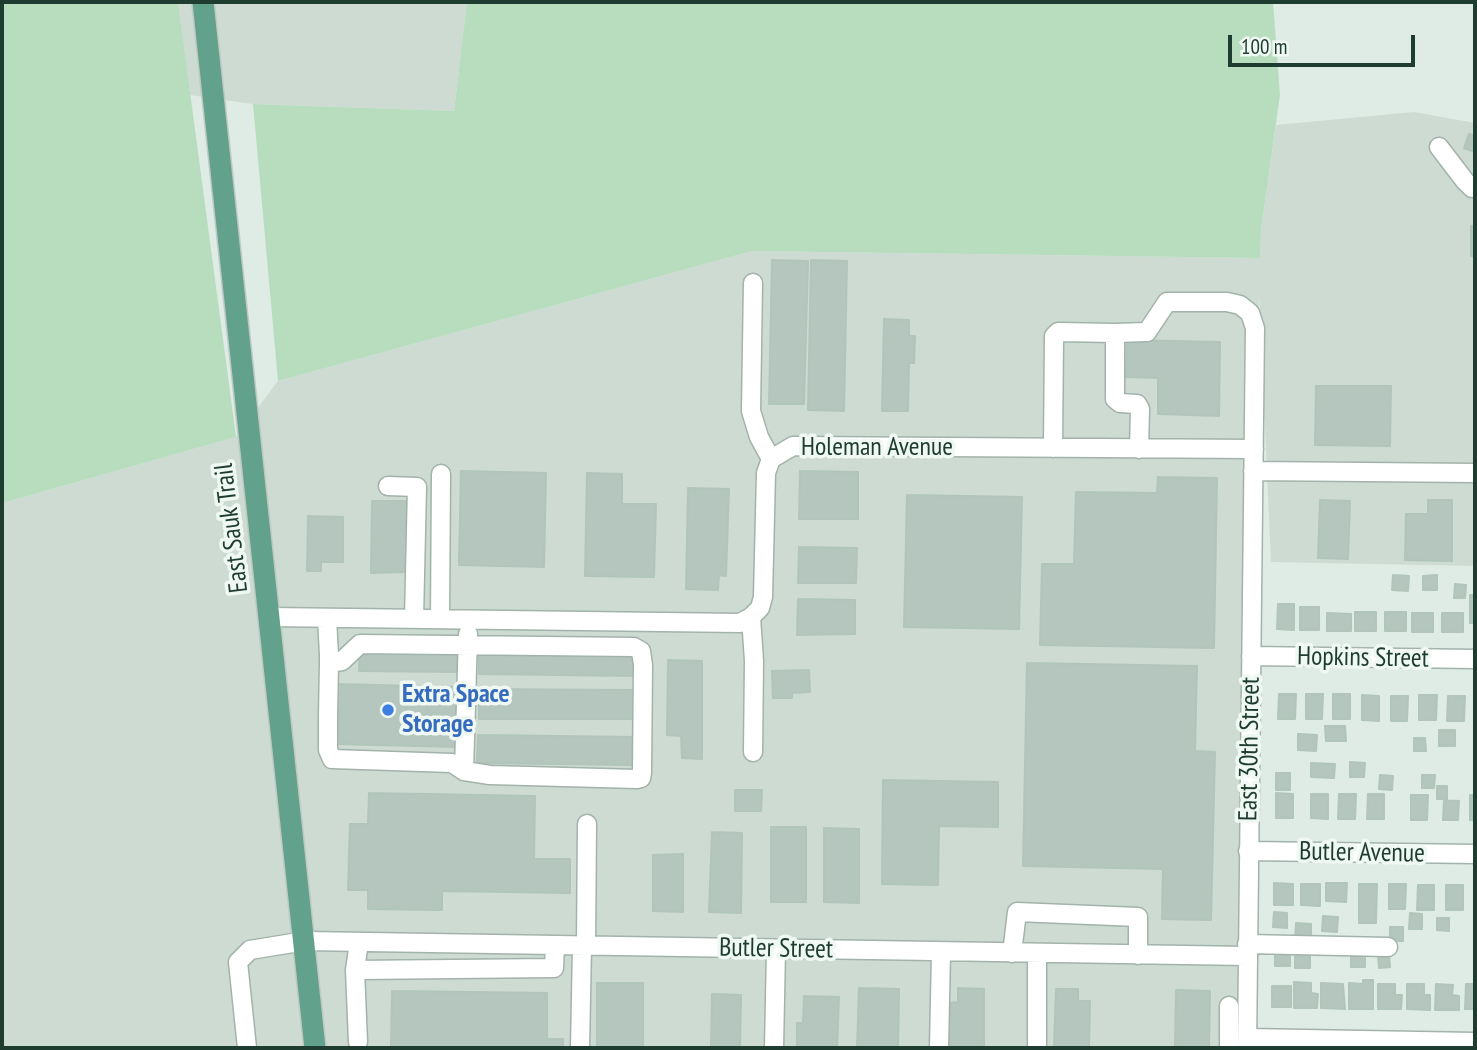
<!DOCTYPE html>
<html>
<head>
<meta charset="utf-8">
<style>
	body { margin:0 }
	#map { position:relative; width:1477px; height:1050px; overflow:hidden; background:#dfebe5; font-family:"PT Sans Narrow",sans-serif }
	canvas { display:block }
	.frame { position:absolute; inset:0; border:4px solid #1f3c31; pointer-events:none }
	.scale { position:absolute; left:1228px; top:35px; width:187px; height:32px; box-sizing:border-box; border:4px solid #1f3c31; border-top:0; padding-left:9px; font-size:21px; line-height:24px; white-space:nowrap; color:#1f3c31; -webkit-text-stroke:5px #eff8f3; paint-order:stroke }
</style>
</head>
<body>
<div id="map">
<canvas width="1477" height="1050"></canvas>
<div class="frame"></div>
<div class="scale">100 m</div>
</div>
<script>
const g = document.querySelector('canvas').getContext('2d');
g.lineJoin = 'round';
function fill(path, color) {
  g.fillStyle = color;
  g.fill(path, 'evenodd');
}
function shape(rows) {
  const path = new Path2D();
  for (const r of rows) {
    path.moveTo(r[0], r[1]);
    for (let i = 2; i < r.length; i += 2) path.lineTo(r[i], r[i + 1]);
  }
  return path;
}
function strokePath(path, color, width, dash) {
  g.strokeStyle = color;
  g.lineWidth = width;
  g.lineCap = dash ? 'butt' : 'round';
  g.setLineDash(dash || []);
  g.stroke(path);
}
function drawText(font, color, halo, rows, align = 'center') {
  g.font = font + ' "PT Sans Narrow",sans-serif';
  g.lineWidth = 7;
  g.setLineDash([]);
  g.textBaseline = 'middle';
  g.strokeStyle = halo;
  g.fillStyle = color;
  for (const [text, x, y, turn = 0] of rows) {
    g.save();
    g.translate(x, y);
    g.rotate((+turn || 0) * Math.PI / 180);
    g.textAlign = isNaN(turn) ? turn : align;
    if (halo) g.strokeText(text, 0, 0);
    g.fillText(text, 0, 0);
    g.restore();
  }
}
fill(shape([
	[178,2,467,2,454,111,253,104,190,95],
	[1414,112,1475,123,1475,566,1271,562,1259,293,1256,394,1248,1048,2,1048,2,503,236,437,278,381,752,251,1260,258,1261,230,1276,125]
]), '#cddbd3');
fill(shape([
	[2,2,178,2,236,437,2,503],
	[467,2,1273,2,1280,95,1261,230,1260,258,752,251,278,381,253,104,454,111]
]), '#b7ddbe');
const building = shape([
	[1469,134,1475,136,1475,152,1464,148,1469,134],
	[1471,226,1475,226,1475,256,1471,256,1471,226],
	[772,260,808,261,804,404,769,404,772,260],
	[811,260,847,261,844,411,808,410,811,260],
	[884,319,909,320,909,336,915,336,914,363,909,363,908,411,882,411,884,319],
	[1127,340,1220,342,1219,416,1158,414,1158,378,1126,377,1127,340],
	[1316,386,1391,386,1390,446,1315,445,1316,386],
	[461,471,546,473,544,567,459,565,461,471],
	[800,471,858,472,858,519,799,519,800,471],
	[587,473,622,474,622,504,656,504,654,577,585,576,587,473],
	[1158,477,1217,478,1214,648,1040,645,1042,564,1074,564,1076,492,1157,493,1158,477],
	[688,488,729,489,726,576,719,575,718,590,686,589,688,488],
	[907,495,1022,497,1019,629,904,627,907,495],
	[1320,500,1350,501,1348,559,1318,558,1320,500],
	[1428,500,1452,500,1452,561,1405,560,1406,514,1428,514,1428,500],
	[372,501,406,501,406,572,371,573,372,501],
	[308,516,343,517,343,562,321,562,321,571,307,571,308,516],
	[799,547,857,548,856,583,798,583,799,547],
	[1393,575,1409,576,1408,591,1392,590,1393,575],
	[1437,575,1437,590,1423,590,1423,576,1437,575],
	[1455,584,1466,585,1465,598,1454,598,1455,584],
	[1470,595,1475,595,1475,623,1470,623,1470,595],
	[798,599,855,600,855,634,797,635,798,599],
	[1278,604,1294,604,1294,630,1277,629,1278,604],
	[1300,607,1319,607,1319,630,1300,630,1300,607],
	[1355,612,1376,612,1376,631,1355,631,1355,612],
	[1385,612,1406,612,1406,631,1385,631,1385,612],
	[1327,613,1351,614,1351,631,1327,631,1327,613],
	[1412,613,1433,613,1433,632,1412,632,1412,613],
	[1442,613,1463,613,1463,632,1442,632,1442,613],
	[360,647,458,648,457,672,359,671,360,647],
	[479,649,636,651,636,676,479,674,479,649],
	[668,660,702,661,702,759,682,758,681,736,667,735,668,660],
	[1027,663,1197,666,1195,751,1215,752,1211,920,1162,919,1163,869,1023,866,1027,663],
	[809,670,810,692,792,693,792,698,773,698,772,671,809,670],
	[337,684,457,687,456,747,335,744,337,684],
	[479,689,636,690,636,719,479,719,479,689],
	[1279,694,1296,694,1295,719,1278,719,1279,694],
	[1306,694,1323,694,1322,719,1306,719,1306,694],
	[1333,694,1350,694,1350,719,1333,719,1333,694],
	[1362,695,1379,696,1379,721,1362,720,1362,695],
	[1419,695,1437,695,1436,720,1419,720,1419,695],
	[1391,696,1408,696,1407,721,1391,721,1391,696],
	[1448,696,1465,696,1464,721,1447,721,1448,696],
	[1325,726,1345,726,1346,741,1326,741,1325,726],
	[1439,730,1455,730,1455,746,1439,746,1439,730],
	[1298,734,1317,735,1316,751,1298,750,1298,734],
	[478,735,634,737,634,765,477,763,478,735],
	[1414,738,1425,738,1426,751,1414,751,1414,738],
	[1350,762,1365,763,1364,777,1350,777,1350,762],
	[1311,763,1335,764,1334,778,1311,777,1311,763],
	[1276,773,1290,773,1290,790,1276,790,1276,773],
	[1380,775,1393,776,1392,790,1379,789,1380,775],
	[1422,775,1435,775,1434,788,1422,788,1422,775],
	[883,780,998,782,998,827,939,826,938,885,882,884,883,780],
	[1437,786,1447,786,1447,799,1437,799,1437,786],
	[735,790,762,790,761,811,735,811,735,790],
	[369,793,535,796,534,859,570,859,570,893,442,891,442,910,368,909,368,890,348,890,350,824,368,824,369,793],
	[1276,793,1293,794,1293,818,1276,818,1276,793],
	[1311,794,1328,794,1328,819,1311,818,1311,794],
	[1339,794,1356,794,1355,819,1338,819,1339,794],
	[1368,794,1384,794,1384,819,1367,819,1368,794],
	[1411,795,1428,795,1427,820,1411,820,1411,795],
	[1470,795,1475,795,1475,820,1470,820,1470,795],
	[1444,800,1459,801,1458,820,1443,820,1444,800],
	[771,827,806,827,806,902,771,902,771,827],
	[824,828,859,829,859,903,824,902,824,828],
	[712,832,742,833,741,913,709,912,712,832],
	[683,854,683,912,653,911,653,855,683,854],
	[1274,883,1293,884,1293,905,1274,905,1274,883],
	[1326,883,1347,883,1346,902,1326,901,1326,883],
	[1301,884,1320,884,1320,906,1301,905,1301,884],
	[1359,884,1377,884,1376,923,1359,923,1359,884],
	[1389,884,1406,884,1405,909,1389,909,1389,884],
	[1418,885,1434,885,1434,910,1417,910,1418,885],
	[1446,885,1463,885,1463,910,1446,910,1446,885],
	[1274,912,1287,913,1287,928,1273,927,1274,912],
	[1410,913,1422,914,1422,929,1409,929,1410,913],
	[1323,916,1338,917,1337,932,1322,931,1323,916],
	[1437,918,1449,918,1449,931,1437,930,1437,918],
	[1296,923,1311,924,1311,939,1295,939,1296,923],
	[1390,927,1403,927,1403,941,1390,941,1390,927],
	[1275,952,1290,953,1290,966,1275,966,1275,952],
	[1351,953,1365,953,1365,967,1351,967,1351,953],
	[1295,954,1310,954,1310,968,1295,968,1295,954],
	[1389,955,1390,967,1379,968,1378,956,1389,955],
	[1363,980,1373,980,1373,1009,1349,1009,1349,983,1363,984,1363,980],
	[1294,982,1311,983,1311,993,1318,994,1317,1008,1294,1008,1294,982],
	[597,983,643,983,643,1048,597,1048,597,983],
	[1321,983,1343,984,1345,1009,1321,1008,1321,983],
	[1378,984,1395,984,1395,995,1402,995,1401,1009,1378,1009,1378,984],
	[1407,984,1424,984,1424,995,1430,995,1430,1010,1407,1009,1407,984],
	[1436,984,1453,985,1452,995,1459,996,1459,1010,1435,1010,1436,984],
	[1466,984,1475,984,1475,1009,1465,1009,1466,984],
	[1272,986,1291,986,1291,1007,1272,1007,1272,986],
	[859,988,899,989,898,1048,857,1048,859,988],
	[958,988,984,989,984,1048,949,1048,950,1003,958,1002,958,988],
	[1056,989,1078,989,1078,1001,1090,1001,1089,1048,1054,1048,1056,989],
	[1176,990,1210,991,1209,1048,1175,1048,1176,990],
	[392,991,547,993,547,1039,563,1039,563,1048,391,1047,392,991],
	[712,994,741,995,740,1048,711,1048,712,994],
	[804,996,839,997,837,1048,797,1048,797,1023,803,1023,804,996]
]);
fill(building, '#b4c6bd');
strokePath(building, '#b1c5bb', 2);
const minor = shape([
	[1439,147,1465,181,1472,188,1475,188],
	[753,283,751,411,759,437,771,459],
	[1053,448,1054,336,1058,332,1115,333],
	[1139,449,1140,409,1137,404,1120,403,1115,399,1115,333,1147,332,1167,302,1227,302,1240,305,1250,313,1255,328,1247,1048],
	[1253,471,1475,473],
	[388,486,417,487,414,619],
	[270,617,740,623,751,617,760,608,763,597,766,473,771,459,793,446,1254,449],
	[751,617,754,661,753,752],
	[327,618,329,655,329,663,328,716,328,750,332,759,452,763,464,771,490,775,637,779,641,778,642,773,643,665,641,651,634,647,360,644,342,661,329,663],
	[440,619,441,474],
	[1251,656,1475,659],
	[464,771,468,634],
	[1248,851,1475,854],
	[1247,944,1388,947],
	[586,946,587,824],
	[1012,953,1017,912,1138,917,1138,955],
	[355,970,554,968,555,945],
	[1247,1038,1475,1042],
	[358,1042,355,970,359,942],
	[247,1048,238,962,250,950,305,941,1247,956],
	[580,1048,582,946],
	[774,1048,776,949],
	[939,1048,941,952],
	[1037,1048,1037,953],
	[1229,1048,1229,1006]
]);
const major = shape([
	[203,2,315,1048]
]);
strokePath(minor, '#a2b3ab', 21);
strokePath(major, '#c0c8c5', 24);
strokePath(minor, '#fff', 18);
strokePath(major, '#62a28c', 21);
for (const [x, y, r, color] of [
	[388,710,7,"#3f7fe0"]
]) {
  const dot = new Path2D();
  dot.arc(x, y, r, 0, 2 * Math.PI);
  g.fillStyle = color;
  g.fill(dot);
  strokePath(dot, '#eff8f3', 2.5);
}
drawText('26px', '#1f3c31', '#eff8f3', [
	["Holeman Avenue",877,448],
	["East Sauk Trail",232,528,-97],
	["Hopkins Street",1363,658,1],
	["East 30th Street",1250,749,-89],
	["Butler Avenue",1362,853,1],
	["Butler Street",776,949,1]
]);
drawText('bold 26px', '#366cbe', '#eff8f3', [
	["Extra Space",402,695],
	["Storage",402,725]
], 'left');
</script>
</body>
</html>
